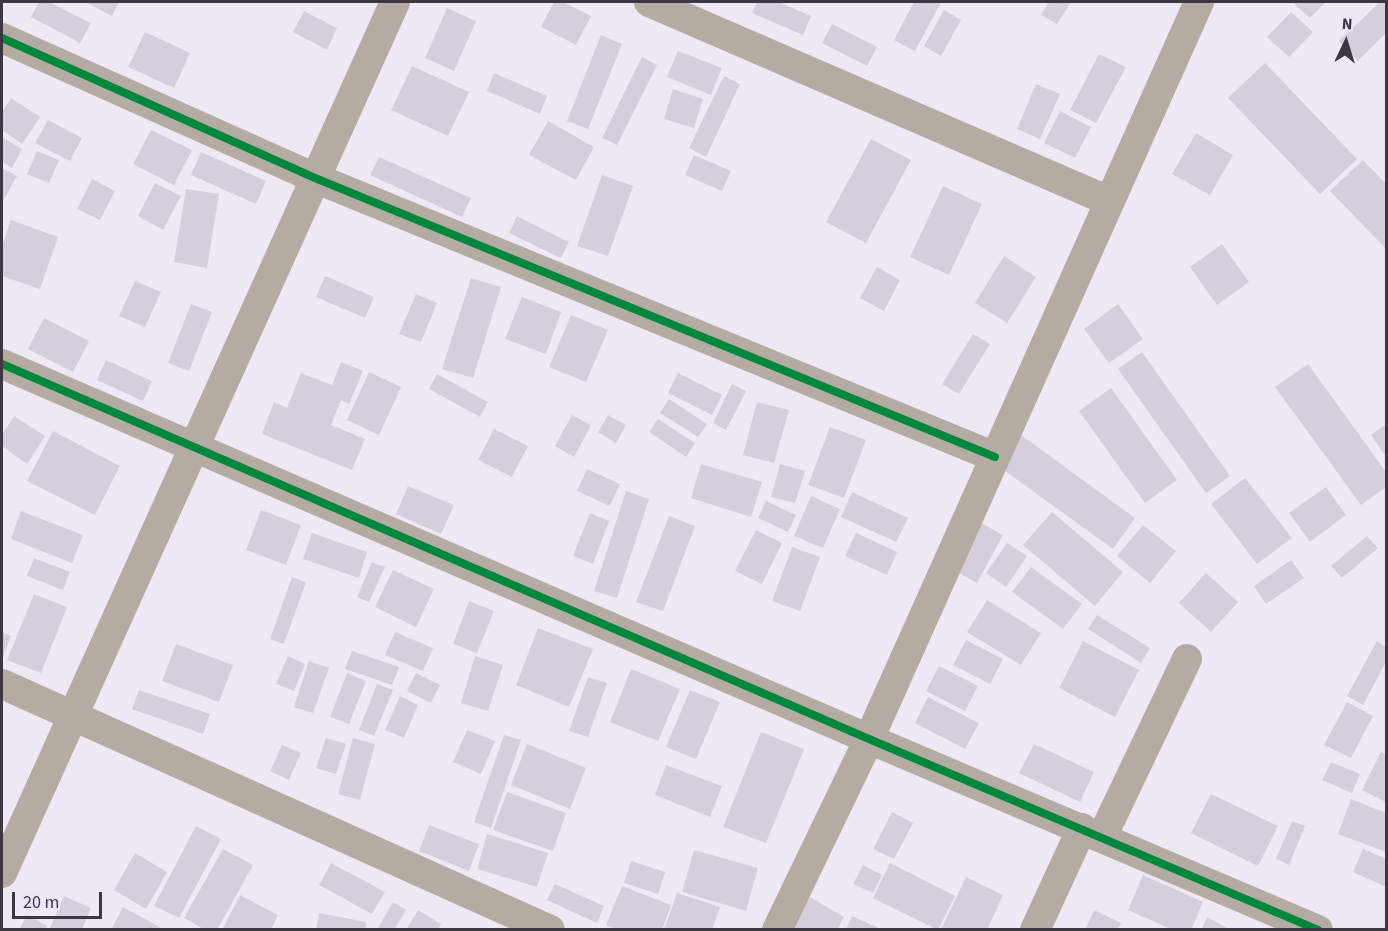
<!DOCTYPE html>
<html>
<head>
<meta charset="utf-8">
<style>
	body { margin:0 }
	#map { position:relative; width:1388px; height:931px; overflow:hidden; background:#efe9f5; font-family:"Source Sans 3",sans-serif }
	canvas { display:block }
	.frame { position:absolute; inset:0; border:3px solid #3c3742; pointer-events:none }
	.north { position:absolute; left:1316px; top:12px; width:60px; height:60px; -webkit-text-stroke:4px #eee3fb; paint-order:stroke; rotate:4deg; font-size:16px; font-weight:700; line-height:24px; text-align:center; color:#3c3742 }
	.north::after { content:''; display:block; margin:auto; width:21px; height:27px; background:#3c3742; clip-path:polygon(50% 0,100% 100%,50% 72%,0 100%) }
	.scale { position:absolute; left:12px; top:892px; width:90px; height:27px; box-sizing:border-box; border:3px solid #3c3742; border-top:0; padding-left:8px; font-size:18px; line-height:21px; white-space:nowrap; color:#3c3742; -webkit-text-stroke:4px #eee3fb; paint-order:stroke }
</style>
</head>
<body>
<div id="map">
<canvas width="1388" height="931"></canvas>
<div class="frame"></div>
<div class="north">N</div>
<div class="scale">20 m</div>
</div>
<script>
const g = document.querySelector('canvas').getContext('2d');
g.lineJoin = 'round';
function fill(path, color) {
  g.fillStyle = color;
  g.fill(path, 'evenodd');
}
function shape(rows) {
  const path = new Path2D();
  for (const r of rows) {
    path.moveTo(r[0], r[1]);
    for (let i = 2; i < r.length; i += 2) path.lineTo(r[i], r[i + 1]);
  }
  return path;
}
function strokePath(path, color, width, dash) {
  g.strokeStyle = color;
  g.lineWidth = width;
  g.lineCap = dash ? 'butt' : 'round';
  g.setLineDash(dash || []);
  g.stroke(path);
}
fill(shape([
	[39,2,49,2,91,23,80,43,31,17],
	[85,2,119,2,112,16],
	[554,2,563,2,591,16,576,45,541,27],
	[757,2,779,2,811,16,803,35,752,13],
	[914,2,941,2,915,51,894,40],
	[1049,2,1071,2,1057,24,1041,15],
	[1292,2,1326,2,1310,18],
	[1380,2,1386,2,1386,33,1358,61,1339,41],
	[447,8,476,21,454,71,425,58],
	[944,10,961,20,941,56,924,46],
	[304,11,337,28,327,50,293,32],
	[1291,12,1313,32,1289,57,1267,37],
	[832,24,877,47,867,66,822,43],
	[145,32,190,53,174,88,128,67],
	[601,35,622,44,588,129,567,121],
	[678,51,722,68,711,95,667,77],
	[1099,54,1126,67,1096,123,1070,110],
	[642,57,657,65,617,145,602,138],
	[1265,63,1357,159,1320,194,1228,98],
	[412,66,469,92,448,136,391,110],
	[494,73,547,96,540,114,487,91],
	[724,76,740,84,706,157,689,148],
	[1036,84,1060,94,1040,139,1017,129],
	[673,89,703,99,694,128,664,119],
	[11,98,40,117,22,144,2,130,2,112],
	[1060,111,1091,127,1075,158,1044,143],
	[48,120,82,138,70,161,35,143],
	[548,121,594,147,576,180,529,155],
	[151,130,192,150,174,185,133,164],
	[1196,133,1233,155,1210,195,1172,174],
	[2,137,22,149,12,168,2,162],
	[871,139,911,160,866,243,826,222],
	[37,151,59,160,49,183,27,174],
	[201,152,266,181,256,204,191,175],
	[694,155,731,171,722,191,685,175],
	[379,157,471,198,462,217,370,175],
	[1363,160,1386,184,1386,249,1330,191],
	[2,168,17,176,3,201,2,200],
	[602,175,633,186,608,256,577,246],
	[92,179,115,191,100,220,77,209],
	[155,183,181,196,163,230,138,216],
	[943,186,982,204,949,275,910,257],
	[186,189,219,194,207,268,174,262],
	[517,216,569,242,561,258,509,233],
	[11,220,58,237,40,289,2,276,2,246],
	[1222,244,1249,282,1217,305,1190,267],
	[1004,256,1036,277,1007,323,975,303],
	[877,267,900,280,884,311,860,298],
	[325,276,374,297,365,318,316,297],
	[471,278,501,287,473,378,442,369],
	[135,281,161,292,145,327,119,316],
	[416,294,437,303,421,342,399,334],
	[522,297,561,312,546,354,505,339],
	[191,304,212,312,189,371,168,363],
	[1118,304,1143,339,1109,363,1084,329],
	[571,315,608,330,586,382,549,367],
	[44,318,89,341,73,372,28,349],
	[973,334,990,344,959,394,942,384],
	[1142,352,1230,476,1206,493,1118,369],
	[106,360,152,381,143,401,97,380],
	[341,362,363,371,349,404,341,400,331,425,365,439,352,470,262,434,274,402,287,408,301,373,332,385],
	[1308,364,1386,472,1386,487,1361,505,1275,387],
	[369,372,401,387,379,435,347,420],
	[678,373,722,395,712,415,668,393],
	[437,374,488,402,480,417,429,389],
	[732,384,746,391,726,430,713,423],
	[1111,388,1177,480,1145,503,1079,411],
	[669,399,707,424,698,437,660,413],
	[757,402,789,410,774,463,743,455],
	[572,415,591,425,574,457,555,446],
	[608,415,626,425,616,443,598,432],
	[14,416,45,436,27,464,2,446,2,435],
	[658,419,695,443,686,457,649,432],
	[1386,424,1386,457,1371,435],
	[830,427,866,440,844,498,808,485],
	[494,429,528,446,512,477,478,460],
	[53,431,120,466,95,515,27,481],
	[1017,432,1135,518,1113,549,994,463],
	[701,464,762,482,751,517,691,498],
	[780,464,805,471,795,503,771,497],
	[587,469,620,484,610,506,577,491],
	[1245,478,1292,538,1257,564,1211,504],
	[408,486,454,505,441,534,396,514],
	[1326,487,1346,515,1310,542,1289,513],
	[626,491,649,499,617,598,594,591],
	[852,492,908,518,896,542,841,517],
	[811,496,840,509,823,548,794,536],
	[766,501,796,515,788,532,758,518],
	[261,510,301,525,286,565,246,550],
	[21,511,83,535,72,563,11,539],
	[1052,512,1123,572,1095,606,1023,545],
	[590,513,609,521,593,564,573,556],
	[669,516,695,526,663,611,636,602],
	[981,523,1003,535,977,583,955,571],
	[1143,525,1176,551,1150,583,1117,556],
	[756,530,782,543,762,584,735,571],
	[312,533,367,552,359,578,303,559],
	[856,533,897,552,887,575,845,556],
	[1367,536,1378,548,1342,578,1331,566],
	[1007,543,1027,556,1006,587,986,573],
	[792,547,820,557,800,611,772,601],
	[34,558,70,572,63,590,27,576],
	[1291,560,1304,578,1266,604,1254,586],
	[372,562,385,567,369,602,357,597],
	[1031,567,1082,604,1063,629,1012,592],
	[393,570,434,589,416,627,375,607],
	[1206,573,1238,602,1211,632,1179,603],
	[292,577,306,582,284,644,270,639],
	[34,594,67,607,41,673,7,660],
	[987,600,1041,633,1021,665,967,632],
	[469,601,494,611,477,653,453,644],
	[1097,615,1150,648,1141,663,1088,629],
	[538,628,593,649,569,707,516,685],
	[2,632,11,636,2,659],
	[395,632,433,648,423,671,385,655],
	[966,640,1003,659,990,684,953,665],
	[1083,641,1139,670,1115,717,1059,688],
	[1377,641,1386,647,1386,662,1363,705,1347,696],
	[176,644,233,665,219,702,162,681],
	[352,651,399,667,392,685,345,669],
	[288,656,305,664,294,691,276,684],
	[475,656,503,665,488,711,461,703],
	[309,661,329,668,313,713,294,707],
	[939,666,978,686,965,711,926,691],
	[631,669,680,689,658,741,610,722],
	[347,673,366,681,349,724,330,717],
	[416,673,440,685,431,703,407,691],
	[588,677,607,683,588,737,569,731],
	[377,684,393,690,374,736,359,730],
	[139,690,210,714,203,734,132,709],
	[690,690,720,702,696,759,666,747],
	[400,696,418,705,404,738,385,730],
	[928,697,979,723,965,749,915,723],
	[1347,702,1373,716,1351,758,1324,745],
	[467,730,495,741,481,774,453,762],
	[761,732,804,749,766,843,723,827],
	[504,735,521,740,491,828,474,822],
	[326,738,346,744,336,774,316,768],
	[353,738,375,744,360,800,338,794],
	[527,744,586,768,570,809,511,785],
	[1034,744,1094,772,1080,802,1019,773],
	[282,745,301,753,289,780,270,771],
	[1381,752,1386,754,1386,802,1362,790],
	[1331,762,1360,774,1352,793,1322,780],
	[666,765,722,786,710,817,655,795],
	[507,792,566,813,553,851,493,830],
	[1211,794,1278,826,1258,866,1191,833],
	[1351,799,1386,813,1386,852,1338,834],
	[892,812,913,823,894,859,873,849],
	[1292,821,1305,826,1289,865,1276,859],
	[429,825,479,844,469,871,419,851],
	[196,826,221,839,179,918,154,906],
	[487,834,548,853,537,887,477,869],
	[223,849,253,865,217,930,205,930,184,918],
	[1363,849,1386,859,1386,887,1353,872],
	[694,850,758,868,746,911,682,892],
	[135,853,167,872,146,909,114,890],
	[631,861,665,872,658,894,624,883],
	[331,863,385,892,372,914,319,885],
	[890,863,955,896,938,930,873,898],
	[863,865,882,875,873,893,853,884],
	[1143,875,1203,902,1191,930,1173,930,1128,910],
	[966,877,1003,895,987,930,941,930],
	[555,884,604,906,597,923,547,900],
	[622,886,671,905,662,930,619,930,606,925],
	[677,893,720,907,712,930,664,930],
	[240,895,278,915,271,930,222,930],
	[64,896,91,908,82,930,49,930],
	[810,897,844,917,837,930,791,930],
	[393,902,406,910,394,930,377,930],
	[123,907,165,930,111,930],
	[418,910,441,924,438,930,406,930],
	[1094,910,1121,923,1118,930,1085,930],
	[319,913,366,922,365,930,316,930],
	[27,915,47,926,45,930,19,930],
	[852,916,883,930,846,930],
	[1207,917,1231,930,1201,930]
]), '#d6cedc');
strokePath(shape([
	[649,2,1109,201],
	[2,38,315,178,995,457],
	[2,364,869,739,1318,930],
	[2,684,550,930],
	[1102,837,1187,659],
	[2,873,395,2],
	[777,930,869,739,1199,2],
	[1035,930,1082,828]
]), '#b4aba2', 30);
strokePath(shape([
	[2,38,315,178,995,457],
	[2,364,869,739,1318,930]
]), '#00873e', 8);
</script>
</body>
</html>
